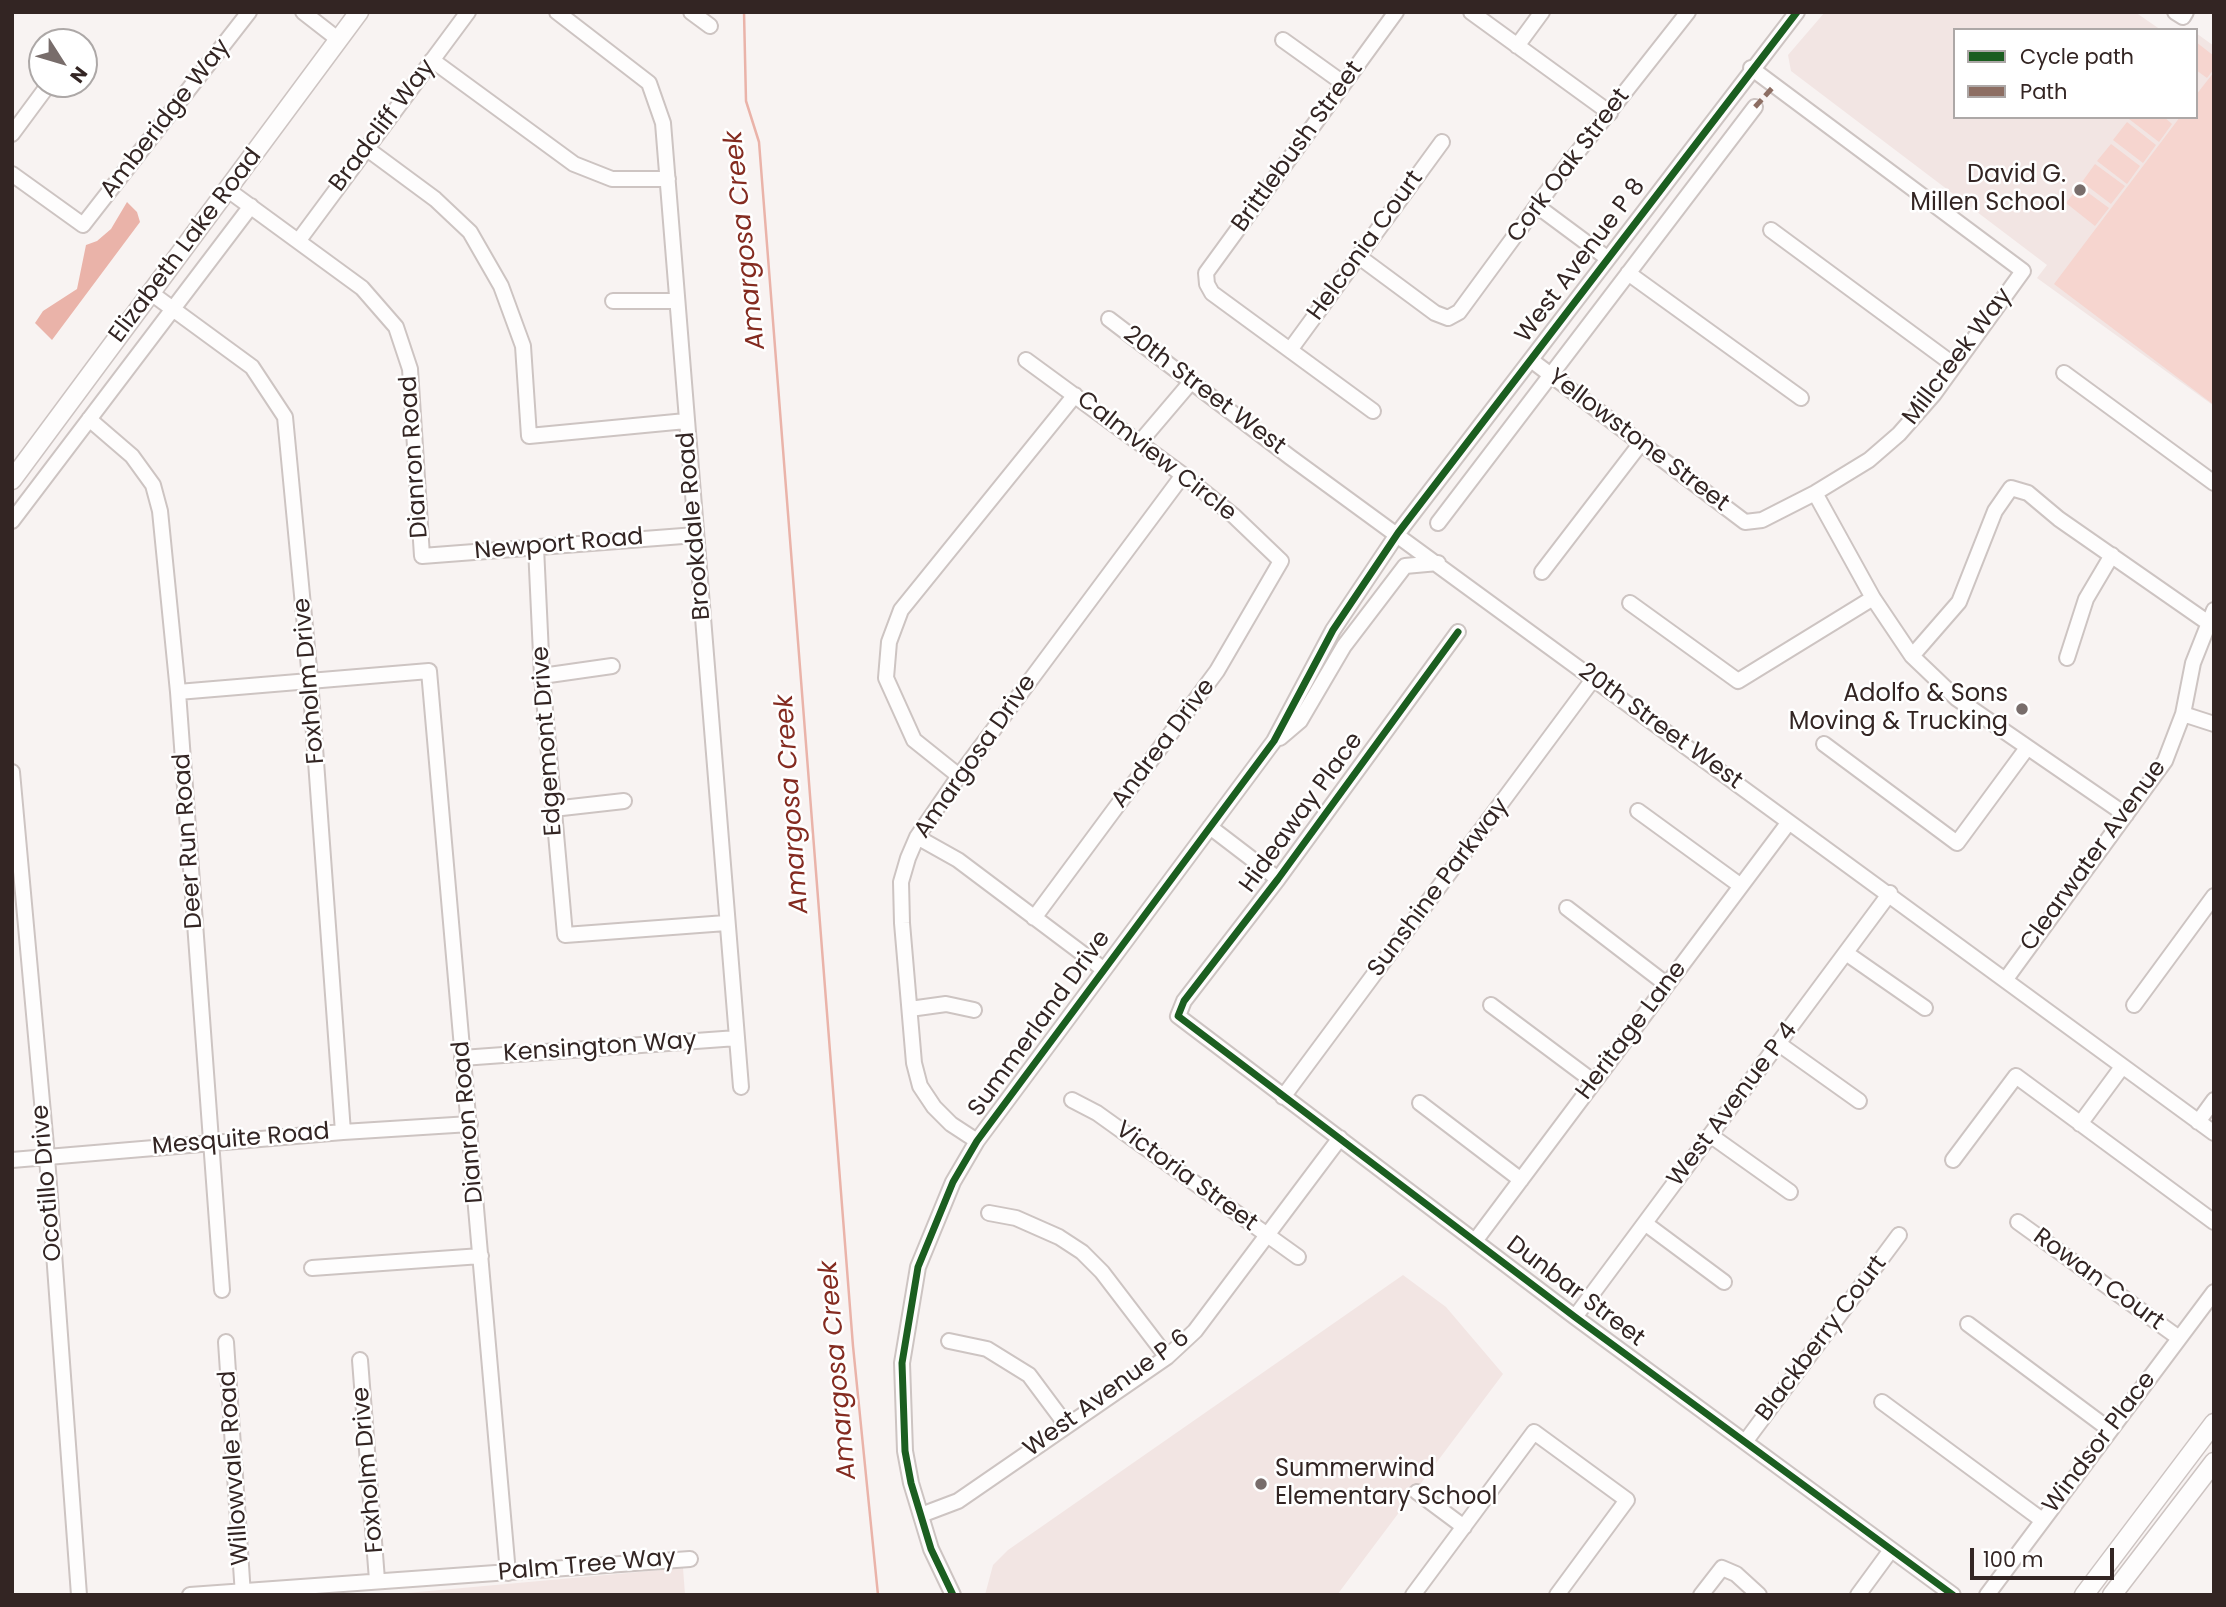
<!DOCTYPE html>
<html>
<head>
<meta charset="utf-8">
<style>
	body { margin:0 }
	#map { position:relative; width:2226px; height:1607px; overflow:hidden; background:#f8f3f2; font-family:Poppins,sans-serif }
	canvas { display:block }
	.frame { position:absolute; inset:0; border:14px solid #332523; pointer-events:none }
	.legend { position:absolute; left:1953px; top:28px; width:245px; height:91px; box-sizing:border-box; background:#fff; border:2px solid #ada8a7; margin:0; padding:9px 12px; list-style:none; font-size:21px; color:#332523 }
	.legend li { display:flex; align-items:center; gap:14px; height:35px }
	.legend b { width:35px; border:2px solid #ada8a7 }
	.north { position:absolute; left:28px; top:28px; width:70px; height:70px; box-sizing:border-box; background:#fff; border:2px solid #ada8a7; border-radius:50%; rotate:127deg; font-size:19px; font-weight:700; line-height:28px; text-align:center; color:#332523 }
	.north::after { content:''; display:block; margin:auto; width:24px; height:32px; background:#786d6b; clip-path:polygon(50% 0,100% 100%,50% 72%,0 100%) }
	.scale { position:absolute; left:1970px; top:1548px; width:144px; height:32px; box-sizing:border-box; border:4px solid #332523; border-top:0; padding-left:9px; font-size:21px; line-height:24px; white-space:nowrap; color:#332523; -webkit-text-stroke:5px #fff; paint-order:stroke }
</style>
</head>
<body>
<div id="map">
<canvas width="2226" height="1607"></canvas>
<div class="frame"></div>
<ul class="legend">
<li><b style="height:9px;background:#1b5e20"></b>Cycle path</li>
<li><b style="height:9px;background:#8d6e63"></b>Path</li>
</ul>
<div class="north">N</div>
<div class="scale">100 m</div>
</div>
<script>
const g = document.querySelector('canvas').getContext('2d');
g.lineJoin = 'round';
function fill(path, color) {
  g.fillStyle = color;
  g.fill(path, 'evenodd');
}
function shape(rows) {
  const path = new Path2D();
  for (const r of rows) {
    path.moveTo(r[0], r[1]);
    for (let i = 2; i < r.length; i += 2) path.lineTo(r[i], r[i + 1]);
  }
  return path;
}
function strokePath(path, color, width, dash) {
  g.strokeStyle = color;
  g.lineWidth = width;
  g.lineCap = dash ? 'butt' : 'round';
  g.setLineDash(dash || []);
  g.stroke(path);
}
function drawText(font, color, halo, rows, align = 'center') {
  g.font = font + ' Poppins,sans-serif';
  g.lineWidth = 5;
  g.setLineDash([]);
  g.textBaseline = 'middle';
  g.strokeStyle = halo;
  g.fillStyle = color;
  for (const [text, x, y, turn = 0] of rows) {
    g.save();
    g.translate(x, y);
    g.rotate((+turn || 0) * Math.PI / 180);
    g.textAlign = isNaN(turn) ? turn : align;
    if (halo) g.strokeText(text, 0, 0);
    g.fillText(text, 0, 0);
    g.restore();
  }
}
fill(shape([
	[1825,12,2135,12,2161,30,1955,30,1955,117,2196,117,2196,33,2214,46,2214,406,2037,278,2047,265,1791,71,1788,55],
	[1403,1275,1446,1307,1503,1374,1337,1595,985,1595,993,1565,1008,1550],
	[683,1568,685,1595,385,1595]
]), '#f2e5e3');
fill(shape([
	[2196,42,2214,56,2214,69,2207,78,2196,70],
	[2214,72,2214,405,2054,284,2180,117,2196,117,2196,95],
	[2131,117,2164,117,2172,124,2159,142,2129,119],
	[2127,122,2156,145,2143,163,2113,140],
	[2111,144,2140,166,2127,184,2097,161],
	[2095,164,2125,186,2111,204,2082,182],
	[2079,186,2109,208,2095,226,2066,203]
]), '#f6d5cf');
fill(shape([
	[127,202,137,212,140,222,52,340,35,323,43,311,77,289,86,245,97,241,111,229]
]), '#eab3a9');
strokePath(shape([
	[744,12,746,101,759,142,853,1346,878,1595]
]), '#eab3a9', 2.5);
const minor = shape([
	[303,12,339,40],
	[557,12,649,83,663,123,741,1087],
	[691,12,710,26],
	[1471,12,1610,113],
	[2175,12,2183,17,2186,12],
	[1283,40,1343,83],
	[1517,46,1542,12],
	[432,60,574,164,612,179,668,179],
	[12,134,49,84],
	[366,148,435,199,470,232,501,286,523,346,529,436,686,421],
	[12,174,83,225,249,12],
	[228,190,362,288,396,327,410,369,422,556,696,535],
	[1537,206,1607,258],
	[1771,230,1954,365],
	[299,240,468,12],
	[1358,256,1435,313,1448,318,1459,312,1558,177,1688,12],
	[1628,273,1801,398],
	[151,293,252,367,285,417,310,679,343,1132],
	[613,301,677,301],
	[1109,319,1290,457,2214,1133],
	[1290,350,1442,142],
	[1026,360,1183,475,1234,516,1281,561,1217,671,1034,918],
	[1531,360,1745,522,1762,520,1815,493,1869,460,1899,434,1934,394,2023,271,1751,68],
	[2064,373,2214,483],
	[1373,411,1212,293,1207,284,1206,273,1396,12],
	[89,419,132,456,153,485,160,511,178,692,222,1290],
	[1140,442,1191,382],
	[1815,493,1873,598,1912,656,1956,698,2126,815],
	[12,521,251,206],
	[1438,523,1755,107],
	[536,547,542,676,565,935,726,923],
	[1542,572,1641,443],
	[1630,603,1738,681,1873,598],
	[1458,632,1278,879,1184,1001,1178,1016,1575,1317,1953,1595],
	[1912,656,1959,602,1995,511,2011,488,2028,493,2059,519,2207,622],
	[2067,658,2086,599,2112,555],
	[542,676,612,666],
	[178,692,429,671,508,1573],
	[2183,714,2214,724],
	[1280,738,1300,721,1344,646,1405,566,1438,563],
	[1824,744,1957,843,2027,748],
	[12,772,47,1157,79,1595],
	[959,776,914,740,886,678,889,642,901,610,1075,395],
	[553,809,624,801],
	[1638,811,1741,886],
	[1210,827,1278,879],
	[917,837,958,860,1103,969],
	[1567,908,1666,984],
	[1846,953,1925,1008],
	[2006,979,2165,761,2183,714,2193,663,2214,610],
	[1491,1005,1594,1082],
	[2134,1005,2214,896],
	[910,1009,946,1004,974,1010],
	[1779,1044,1859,1101],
	[462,1058,737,1038],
	[1283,1097,1594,678],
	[1072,1100,1097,1113,1298,1257],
	[1420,1103,1521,1180],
	[2198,1122,2214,1100],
	[2080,1124,2122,1067],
	[1710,1135,1790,1192],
	[977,1141,951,1124,934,1107,920,1086,914,1063,902,923,901,882,908,858,917,837,959,776,1183,475],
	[12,1160,343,1132,470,1124],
	[1953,1160,2016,1076,2214,1222],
	[989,1213,1016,1218,1059,1237,1082,1252,1102,1272,1167,1357],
	[2018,1222,2179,1338],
	[1646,1224,1724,1282],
	[1475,1241,1789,822],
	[312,1268,481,1256],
	[1575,1317,1890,893],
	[1968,1324,2110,1430],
	[949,1341,987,1349,1029,1375,1067,1426],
	[226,1342,243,1595],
	[360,1360,377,1580],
	[1882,1402,2042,1520],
	[1745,1442,1899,1235],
	[1417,1492,1464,1527],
	[921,1515,958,1501,1167,1357,1195,1331,1340,1138],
	[190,1595,690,1559],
	[953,1595,931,1549,911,1483,905,1451,902,1363,918,1267,953,1182,977,1141,1274,741,1333,630,1398,533,1797,12],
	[1413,1595,1534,1432,1627,1500,1557,1595],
	[1701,1595,1722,1568,1736,1574,1759,1595],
	[1858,1595,1891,1550],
	[1987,1595,2214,1292]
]);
const major = shape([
	[12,480,359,12],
	[2084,1595,2214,1423],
	[2112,1595,2214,1462]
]);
strokePath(minor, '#cdc4c2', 18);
strokePath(major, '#cdc4c2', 21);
strokePath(minor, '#fefdfd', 14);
strokePath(major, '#fefdfd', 18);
strokePath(shape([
	[1755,107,1774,86]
]), '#8d6e63', 5, [10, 5]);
strokePath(shape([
	[1458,632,1278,879,1184,1001,1178,1016,1575,1317,1953,1595],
	[953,1595,931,1549,911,1483,905,1451,902,1363,918,1267,953,1182,977,1141,1274,741,1333,630,1398,533,1797,12]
]), '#1b5e20', 7);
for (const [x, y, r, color] of [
	[2080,190,7,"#786d6b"],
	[2022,709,7,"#786d6b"],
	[1261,1484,7,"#786d6b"]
]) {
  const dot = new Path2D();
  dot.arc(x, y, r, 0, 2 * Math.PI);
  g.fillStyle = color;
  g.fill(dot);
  strokePath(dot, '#fff', 2.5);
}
drawText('24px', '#332523', '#fff', [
	["Amberidge Way",166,119,-52],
	["Bradcliff Way",383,126,-53],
	["Brittlebush Street",1298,147,-54],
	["Cork Oak Street",1569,166,-53],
	["Elizabeth Lake Road",186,246,-53],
	["Helconia Court",1366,246,-54],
	["West Avenue P 8",1581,261,-53],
	["Millcreek Way",1958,357,-53],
	["20th Street West",1204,391,37],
	["Yellowstone Street",1638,441,37],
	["Dianron Road",415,457,-94],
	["Calmview Circle",1156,457,38],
	["Brookdale Road",695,526,-95],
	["Newport Road",559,545,-5],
	["Foxholm Drive",310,681,-95],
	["20th Street West",1660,727,36],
	["Edgemont Drive",548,741,-94],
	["Andrea Drive",1164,744,-53],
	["Amargosa Drive",976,757,-55],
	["Hideaway Place",1302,813,-54],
	["Deer Run Road",189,841,-94],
	["Clearwater Avenue",2094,856,-54],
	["Sunshine Parkway",1439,888,-53],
	["Summerland Drive",1040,1024,-54],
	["Heritage Lane",1632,1031,-53],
	["Kensington Way",600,1048,-4],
	["West Avenue P 4",1733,1105,-53],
	["Dianron Road",469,1122,-95],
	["Mesquite Road",241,1140,-5],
	["Victoria Street",1186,1177,36],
	["Ocotillo Drive",48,1183,-95],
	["Rowan Court",2098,1280,36],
	["Dunbar Street",1575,1292,37],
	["Blackberry Court",1822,1339,-53],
	["West Avenue P 6",1107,1394,-36],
	["Windsor Place",2100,1443,-53],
	["Willowvale Road",235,1468,-94],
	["Foxholm Drive",369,1470,-95],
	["Palm Tree Way",587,1566,-5]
]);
drawText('24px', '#332523', '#fff', [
	["David G.",2066,176],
	["Millen School",2066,204],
	["Adolfo & Sons",2008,695],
	["Moving & Trucking",2008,723],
	["Summerwind",1275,1470,"left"],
	["Elementary School",1275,1498,"left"]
], 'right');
drawText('italic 26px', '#842b20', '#fff', [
	["Amargosa Creek",746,240,-96],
	["Amargosa Creek",793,804,-94],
	["Amargosa Creek",839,1370,-95]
]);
</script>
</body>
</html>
